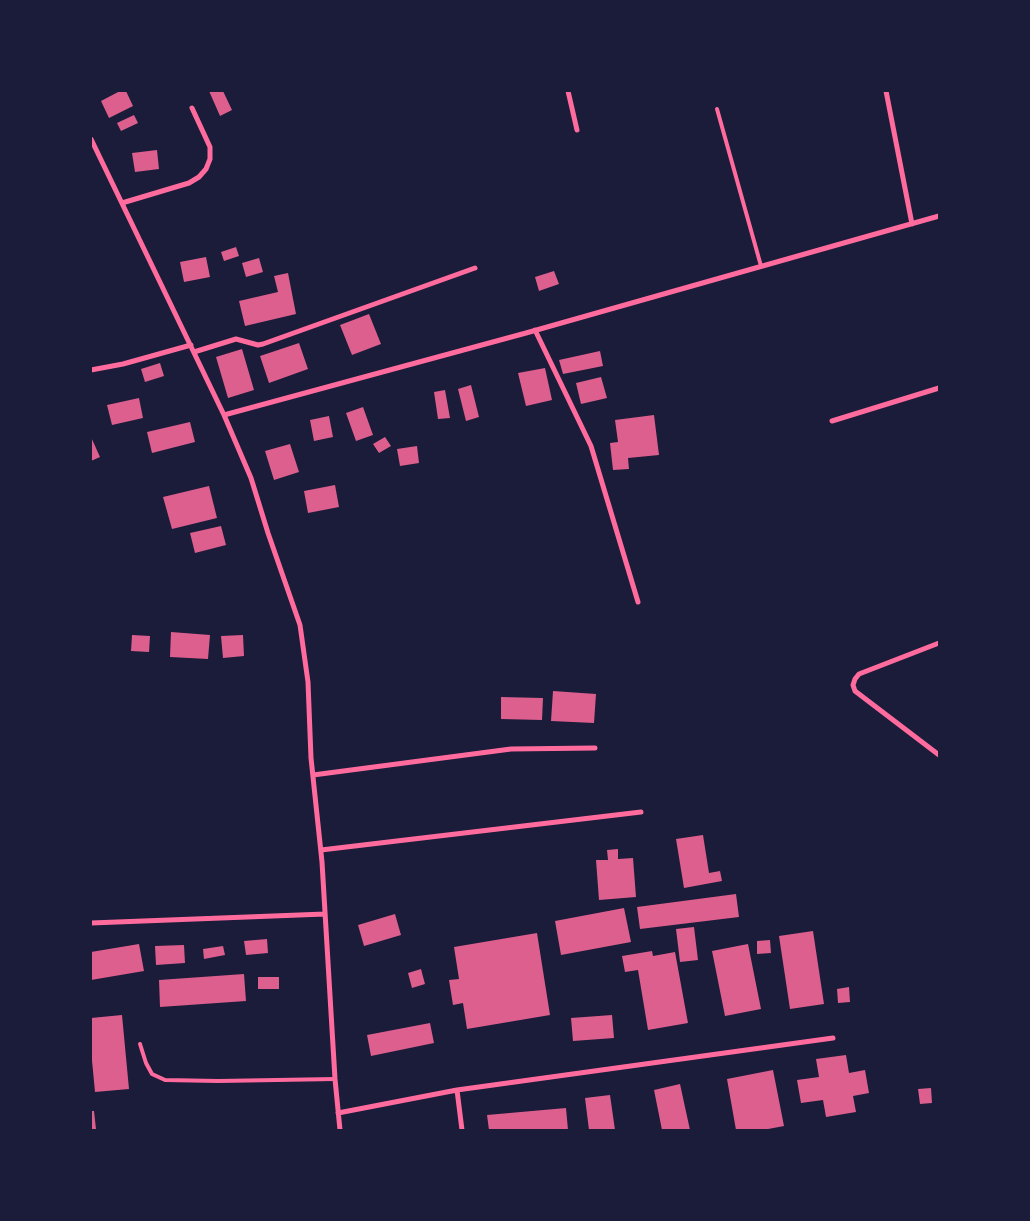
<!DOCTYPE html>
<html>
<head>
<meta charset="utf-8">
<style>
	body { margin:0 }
	#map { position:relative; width:1030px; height:1221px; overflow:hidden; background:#1b1b3a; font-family:Helvetica,sans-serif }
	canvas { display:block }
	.frame { position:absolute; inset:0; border:92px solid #1b1b3a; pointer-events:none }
</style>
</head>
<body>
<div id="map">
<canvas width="1030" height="1221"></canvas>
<div class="frame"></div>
</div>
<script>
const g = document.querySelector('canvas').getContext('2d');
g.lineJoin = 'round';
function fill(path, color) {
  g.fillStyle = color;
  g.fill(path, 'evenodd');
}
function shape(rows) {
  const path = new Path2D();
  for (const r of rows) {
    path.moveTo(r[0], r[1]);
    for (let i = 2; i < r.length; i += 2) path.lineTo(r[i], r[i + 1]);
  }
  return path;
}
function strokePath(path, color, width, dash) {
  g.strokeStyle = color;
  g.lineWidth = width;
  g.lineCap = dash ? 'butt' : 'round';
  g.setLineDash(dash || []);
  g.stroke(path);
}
fill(shape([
	[120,91,126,91,133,106,109,118,101,101],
	[209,91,223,91,232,110,220,116],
	[134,115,138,123,121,131,117,123],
	[157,150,159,169,135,172,132,153],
	[236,247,239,256,224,261,221,252],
	[206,257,210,277,184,282,180,262],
	[259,258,263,272,246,277,242,263],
	[554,271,559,284,539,291,535,277],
	[288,273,296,314,245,326,239,301,278,292,274,276],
	[369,314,381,344,352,355,340,325],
	[299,343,308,369,269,383,260,356],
	[242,349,254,390,228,398,216,357],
	[600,351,603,366,563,374,559,360],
	[160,363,164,376,145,382,141,369],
	[545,368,552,400,526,406,518,373],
	[601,377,607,398,581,404,576,383],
	[471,385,479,417,466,421,458,389],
	[445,390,450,418,438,419,434,392],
	[139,398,143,418,112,425,107,405],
	[363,407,373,435,356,441,346,413],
	[654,415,659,455,628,458,629,469,613,470,610,443,618,442,615,420],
	[329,416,333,437,314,441,310,420],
	[190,422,195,442,152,453,147,432],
	[91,437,100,457,91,461],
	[385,437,391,446,379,453,373,444],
	[290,444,299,472,274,480,265,451],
	[417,446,419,463,400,466,397,449],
	[335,485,339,507,308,513,304,491],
	[209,486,217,518,172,529,163,497],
	[221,526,226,545,195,553,190,533],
	[171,632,210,635,208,659,170,657],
	[132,635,150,636,149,652,131,651],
	[243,635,244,656,223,658,221,636],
	[553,691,596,694,594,723,551,721],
	[501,697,543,698,542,720,501,719],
	[703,835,709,873,720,871,722,881,684,888,676,839],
	[618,849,618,859,633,858,636,897,599,900,596,860,608,860,607,850],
	[736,894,739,917,640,929,637,907],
	[624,908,631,942,561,955,555,921],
	[395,914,401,935,364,946,358,925],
	[694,927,698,960,680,962,676,929],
	[813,931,824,1004,790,1009,779,936],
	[537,933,550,1015,467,1029,463,1003,453,1005,449,980,459,979,454,947],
	[267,939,268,953,246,955,244,941],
	[770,940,771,953,757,954,757,941],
	[139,944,144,971,91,980,91,952],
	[748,944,761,1009,725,1016,712,951],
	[184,945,185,963,156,965,155,946],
	[223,946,225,955,204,959,203,949],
	[652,951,653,956,675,952,688,1023,648,1030,638,970,625,972,622,956],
	[421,969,425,984,412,988,408,973],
	[244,974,246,1001,160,1007,159,980],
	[258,977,279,977,279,989,258,989],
	[849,987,850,1002,838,1003,837,989],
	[122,1015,129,1089,95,1092,91,1050,91,1018],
	[612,1015,614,1038,573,1041,571,1018],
	[430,1023,434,1043,371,1056,367,1035],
	[846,1055,849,1073,865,1070,869,1093,853,1096,856,1112,826,1117,823,1100,801,1103,797,1080,819,1077,816,1059],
	[773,1070,784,1126,763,1130,736,1130,727,1079],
	[680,1084,690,1130,662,1130,654,1090],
	[931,1088,932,1103,920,1104,918,1089],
	[610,1095,615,1130,589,1130,585,1098],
	[566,1108,568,1130,489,1130,487,1115],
	[91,1111,94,1111,96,1129,91,1129]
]), '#dd5f8e');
strokePath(shape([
	[717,109,761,266],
	[140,1044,146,1063,152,1074,165,1080,218,1081,335,1079]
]), '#ff6b9d', 4);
strokePath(shape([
	[568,91,577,130],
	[886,91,912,224],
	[91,139,224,415],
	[122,203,189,183,199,177,206,169,210,159,210,147,192,108],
	[535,330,591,446,638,602],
	[194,352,236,339,258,345,263,344,475,268],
	[91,370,123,364,191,345],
	[832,421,939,388],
	[939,643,859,674,855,679,853,685,855,691,939,755],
	[313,775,511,749,595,748],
	[321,850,641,812],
	[91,923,325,914],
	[338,1113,457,1090],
	[340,1130,335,1079,322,862,311,758,308,682,300,625,268,533,251,478,224,415,526,333,939,216],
	[462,1130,457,1090,833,1038]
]), '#ff6b9d', 5);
</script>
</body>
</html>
